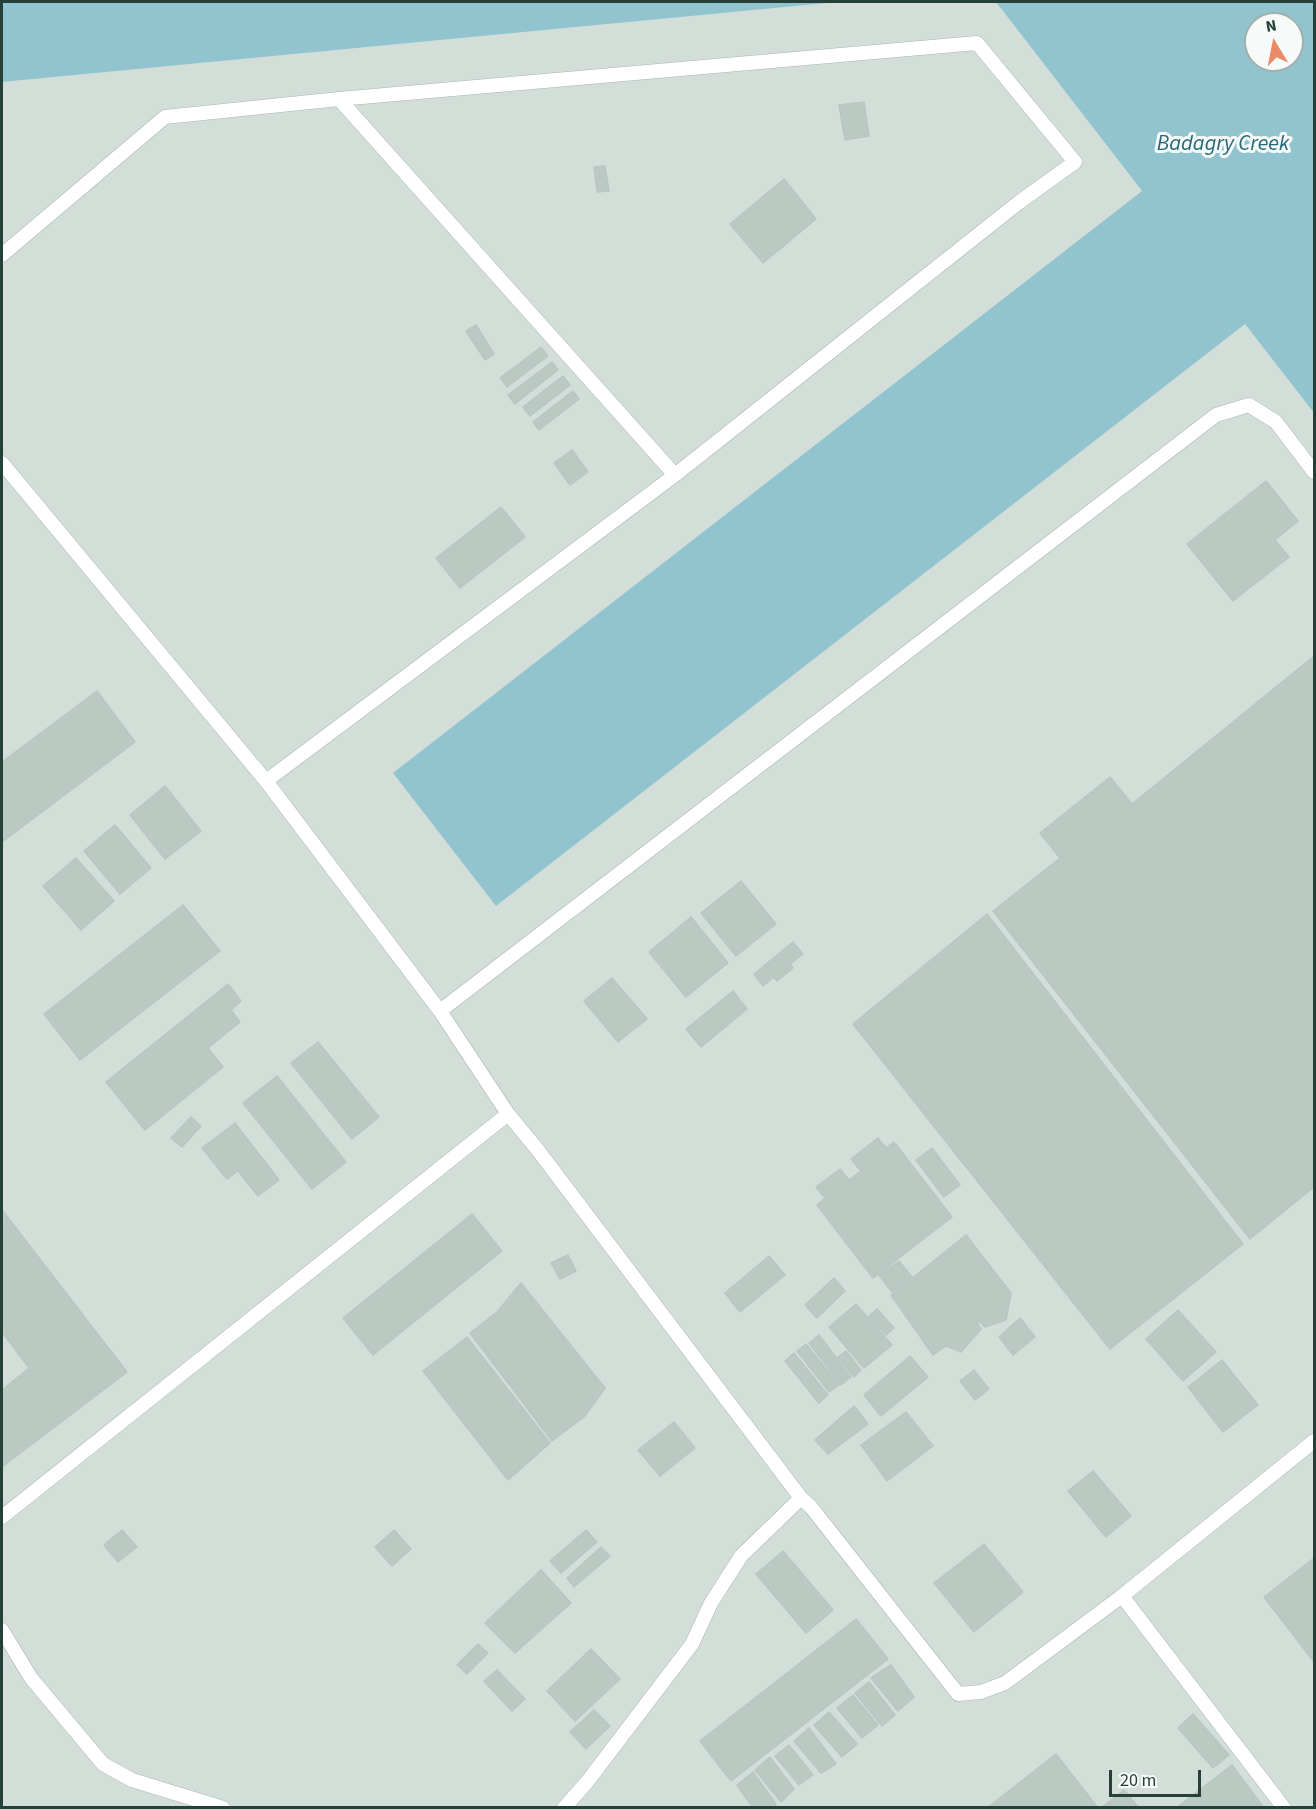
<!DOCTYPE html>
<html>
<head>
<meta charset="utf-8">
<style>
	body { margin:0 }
	#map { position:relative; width:1316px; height:1809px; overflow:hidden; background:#e6eeea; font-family:"Source Sans 3",sans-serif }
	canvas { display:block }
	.frame { position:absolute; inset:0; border:3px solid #253f39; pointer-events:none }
	.north { position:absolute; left:1244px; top:12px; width:60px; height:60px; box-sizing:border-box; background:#f6faf8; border:2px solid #a2afac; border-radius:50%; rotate:350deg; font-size:16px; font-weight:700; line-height:24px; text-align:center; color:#253f39 }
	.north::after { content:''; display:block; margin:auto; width:21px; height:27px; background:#ea8a67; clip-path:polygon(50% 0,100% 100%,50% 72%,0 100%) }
	.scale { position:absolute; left:1109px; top:1770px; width:92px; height:27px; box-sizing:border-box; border:3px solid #253f39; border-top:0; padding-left:8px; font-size:18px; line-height:21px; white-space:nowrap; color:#253f39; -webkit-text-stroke:4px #f6faf8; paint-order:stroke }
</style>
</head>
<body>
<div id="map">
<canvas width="1316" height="1809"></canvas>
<div class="frame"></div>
<div class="north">N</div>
<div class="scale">20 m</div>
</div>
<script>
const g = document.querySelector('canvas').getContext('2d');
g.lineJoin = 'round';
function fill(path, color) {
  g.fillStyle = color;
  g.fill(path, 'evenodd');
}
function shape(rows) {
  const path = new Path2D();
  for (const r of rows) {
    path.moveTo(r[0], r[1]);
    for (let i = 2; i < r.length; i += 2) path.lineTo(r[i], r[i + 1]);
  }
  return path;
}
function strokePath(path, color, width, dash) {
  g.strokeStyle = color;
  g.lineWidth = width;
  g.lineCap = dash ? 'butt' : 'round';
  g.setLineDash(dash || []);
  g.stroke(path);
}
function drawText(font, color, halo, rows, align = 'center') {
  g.font = font + ' "Source Sans 3",sans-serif';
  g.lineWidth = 6;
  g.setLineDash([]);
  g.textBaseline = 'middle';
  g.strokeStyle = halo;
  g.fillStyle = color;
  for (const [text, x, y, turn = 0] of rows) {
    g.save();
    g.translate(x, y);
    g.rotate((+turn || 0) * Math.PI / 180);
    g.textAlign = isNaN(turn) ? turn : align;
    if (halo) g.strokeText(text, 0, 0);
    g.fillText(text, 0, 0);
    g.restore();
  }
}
fill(shape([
	[838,2,996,2,1314,413,1314,1807,2,1808,2,82]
]), '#d4ded9');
fill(shape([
	[2,2,838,2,2,82],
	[996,2,1314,2,1314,413,1245,324,496,906,393,773,1142,191],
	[1256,24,1292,24,1292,60,1256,60]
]), '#92c4cf');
const building = shape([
	[864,102,869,136,845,140,839,105,864,102],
	[605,166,609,191,597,192,594,167,605,166],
	[784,179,816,219,763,263,730,224,784,179],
	[476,325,494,354,485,360,466,331,476,325],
	[541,347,548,356,507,387,500,378,541,347],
	[552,362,558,370,515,404,508,395,552,362],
	[563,376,570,385,530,416,523,407,563,376],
	[573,391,579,399,539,430,533,422,573,391],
	[572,450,588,472,570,485,554,463,572,450],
	[1266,481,1298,521,1275,540,1289,557,1233,601,1187,544,1266,481],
	[501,507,525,537,460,588,436,558,501,507],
	[1314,656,1314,1187,1250,1239,993,911,1060,858,1040,833,1110,777,1132,804,1314,656],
	[97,691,135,742,2,842,2,762,97,691],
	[165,786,201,831,165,859,130,815,165,786],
	[115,825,151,868,120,894,84,851,115,825],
	[76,858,114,901,81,930,43,886,76,858],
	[741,881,776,924,736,956,701,913,741,881],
	[183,905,220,951,80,1060,44,1014,183,905],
	[987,914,1243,1244,1110,1349,853,1024,987,914],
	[691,917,728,963,686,997,649,952,691,917],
	[793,942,803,954,790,964,793,968,777,981,774,977,763,986,754,974,793,942],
	[612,978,647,1019,618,1042,584,1001,612,978],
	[228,984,241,1001,231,1010,240,1022,208,1048,223,1067,145,1130,106,1082,228,984],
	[733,991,747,1009,701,1047,686,1029,733,991],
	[318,1042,379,1117,352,1139,291,1063,318,1042],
	[277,1076,346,1162,312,1189,243,1103,277,1076],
	[191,1117,201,1126,182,1147,171,1138,191,1117],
	[235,1123,279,1180,258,1196,238,1171,227,1179,202,1148,235,1123],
	[878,1138,886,1148,894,1142,952,1217,873,1278,817,1205,825,1198,816,1187,840,1169,849,1180,861,1171,851,1159,878,1138],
	[932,1148,960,1185,944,1197,916,1160,932,1148],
	[2,1210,127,1372,2,1467,2,1390,29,1368,2,1332,2,1210],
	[472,1214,502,1251,373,1355,343,1318,472,1214],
	[966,1235,1011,1293,1006,1320,985,1327,980,1322,977,1322,981,1329,961,1352,946,1346,933,1355,891,1295,966,1235],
	[568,1255,576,1271,560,1279,551,1263,568,1255],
	[769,1256,785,1275,740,1312,725,1293,769,1256],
	[899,1261,912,1277,892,1292,879,1275,899,1261],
	[834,1278,845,1291,817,1318,805,1305,834,1278],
	[521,1283,605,1388,585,1416,552,1441,470,1333,497,1312,521,1283],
	[856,1304,892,1345,864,1368,829,1327,856,1304],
	[877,1309,894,1328,886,1335,869,1316,877,1309],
	[1178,1310,1216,1352,1183,1381,1146,1339,1178,1310],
	[1020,1318,1035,1337,1013,1355,999,1337,1020,1318],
	[819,1335,851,1377,841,1385,809,1343,819,1335],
	[467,1337,550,1443,508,1480,423,1371,467,1337],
	[806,1344,839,1385,829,1392,797,1351,806,1344],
	[846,1351,861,1370,854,1377,838,1357,846,1351],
	[794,1353,828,1395,819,1403,785,1361,794,1353],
	[910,1356,928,1377,881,1416,864,1395,910,1356],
	[1222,1360,1258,1405,1223,1432,1188,1387,1222,1360],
	[974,1370,989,1389,975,1400,960,1381,974,1370],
	[854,1406,868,1424,828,1454,815,1440,854,1406],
	[906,1412,933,1446,887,1481,861,1445,906,1412],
	[674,1422,695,1448,660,1476,638,1450,674,1422],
	[1093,1471,1131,1516,1106,1537,1068,1491,1093,1471],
	[122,1530,137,1547,118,1562,104,1545,122,1530],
	[394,1530,411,1549,392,1566,375,1547,394,1530],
	[586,1530,597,1542,561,1573,550,1561,586,1530],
	[984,1544,1023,1592,974,1632,934,1583,984,1544],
	[601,1547,610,1556,574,1587,567,1578,601,1547],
	[783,1551,833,1610,806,1633,756,1574,783,1551],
	[1314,1558,1314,1662,1264,1597,1314,1558],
	[541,1570,571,1603,515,1653,485,1623,541,1570],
	[856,1619,888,1659,731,1781,700,1741,856,1619],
	[478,1644,488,1653,467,1674,457,1665,478,1644],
	[591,1649,620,1679,575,1721,547,1691,591,1649],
	[891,1665,914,1697,898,1711,871,1678,891,1665],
	[497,1670,525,1699,512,1711,484,1681,497,1670],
	[869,1682,895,1715,882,1726,855,1693,869,1682],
	[853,1695,878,1725,862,1738,837,1708,853,1695],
	[594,1710,610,1726,586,1749,570,1732,594,1710],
	[829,1712,857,1744,842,1757,814,1725,829,1712],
	[1193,1714,1229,1755,1213,1768,1178,1728,1193,1714],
	[809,1728,836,1764,821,1773,794,1741,809,1728],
	[789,1745,813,1775,799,1785,775,1756,789,1745],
	[1056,1754,1098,1808,987,1808,1056,1754],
	[770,1757,794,1789,781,1802,755,1770,770,1757],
	[1232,1765,1264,1808,1176,1808,1232,1765],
	[753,1772,776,1804,773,1808,753,1808,737,1785,753,1772],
	[1124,1790,1139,1808,1101,1808,1124,1790]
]);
fill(building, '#bbc9c3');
strokePath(building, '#b8c7c1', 1.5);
const service = shape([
	[339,99,675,475],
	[2,255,165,117,339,99,977,43,1075,162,1018,203,675,475,266,781],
	[2,463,266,781,440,1011,508,1114,537,1149,801,1498,811,1507,958,1694,981,1692,1005,1683,1122,1596,1314,1441],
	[440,1011,1216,415,1249,405,1276,422,1314,472],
	[2,1517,508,1114],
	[1122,1596,1284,1808],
	[2,1630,31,1678,103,1764,132,1780,223,1808],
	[564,1808,587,1782,692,1644,711,1603,741,1556,801,1498]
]);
strokePath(service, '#a8b6b1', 15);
strokePath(service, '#fff', 14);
drawText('italic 22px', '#226878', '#f6faf8', [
	["Badagry Creek",1223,145]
]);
</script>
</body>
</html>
